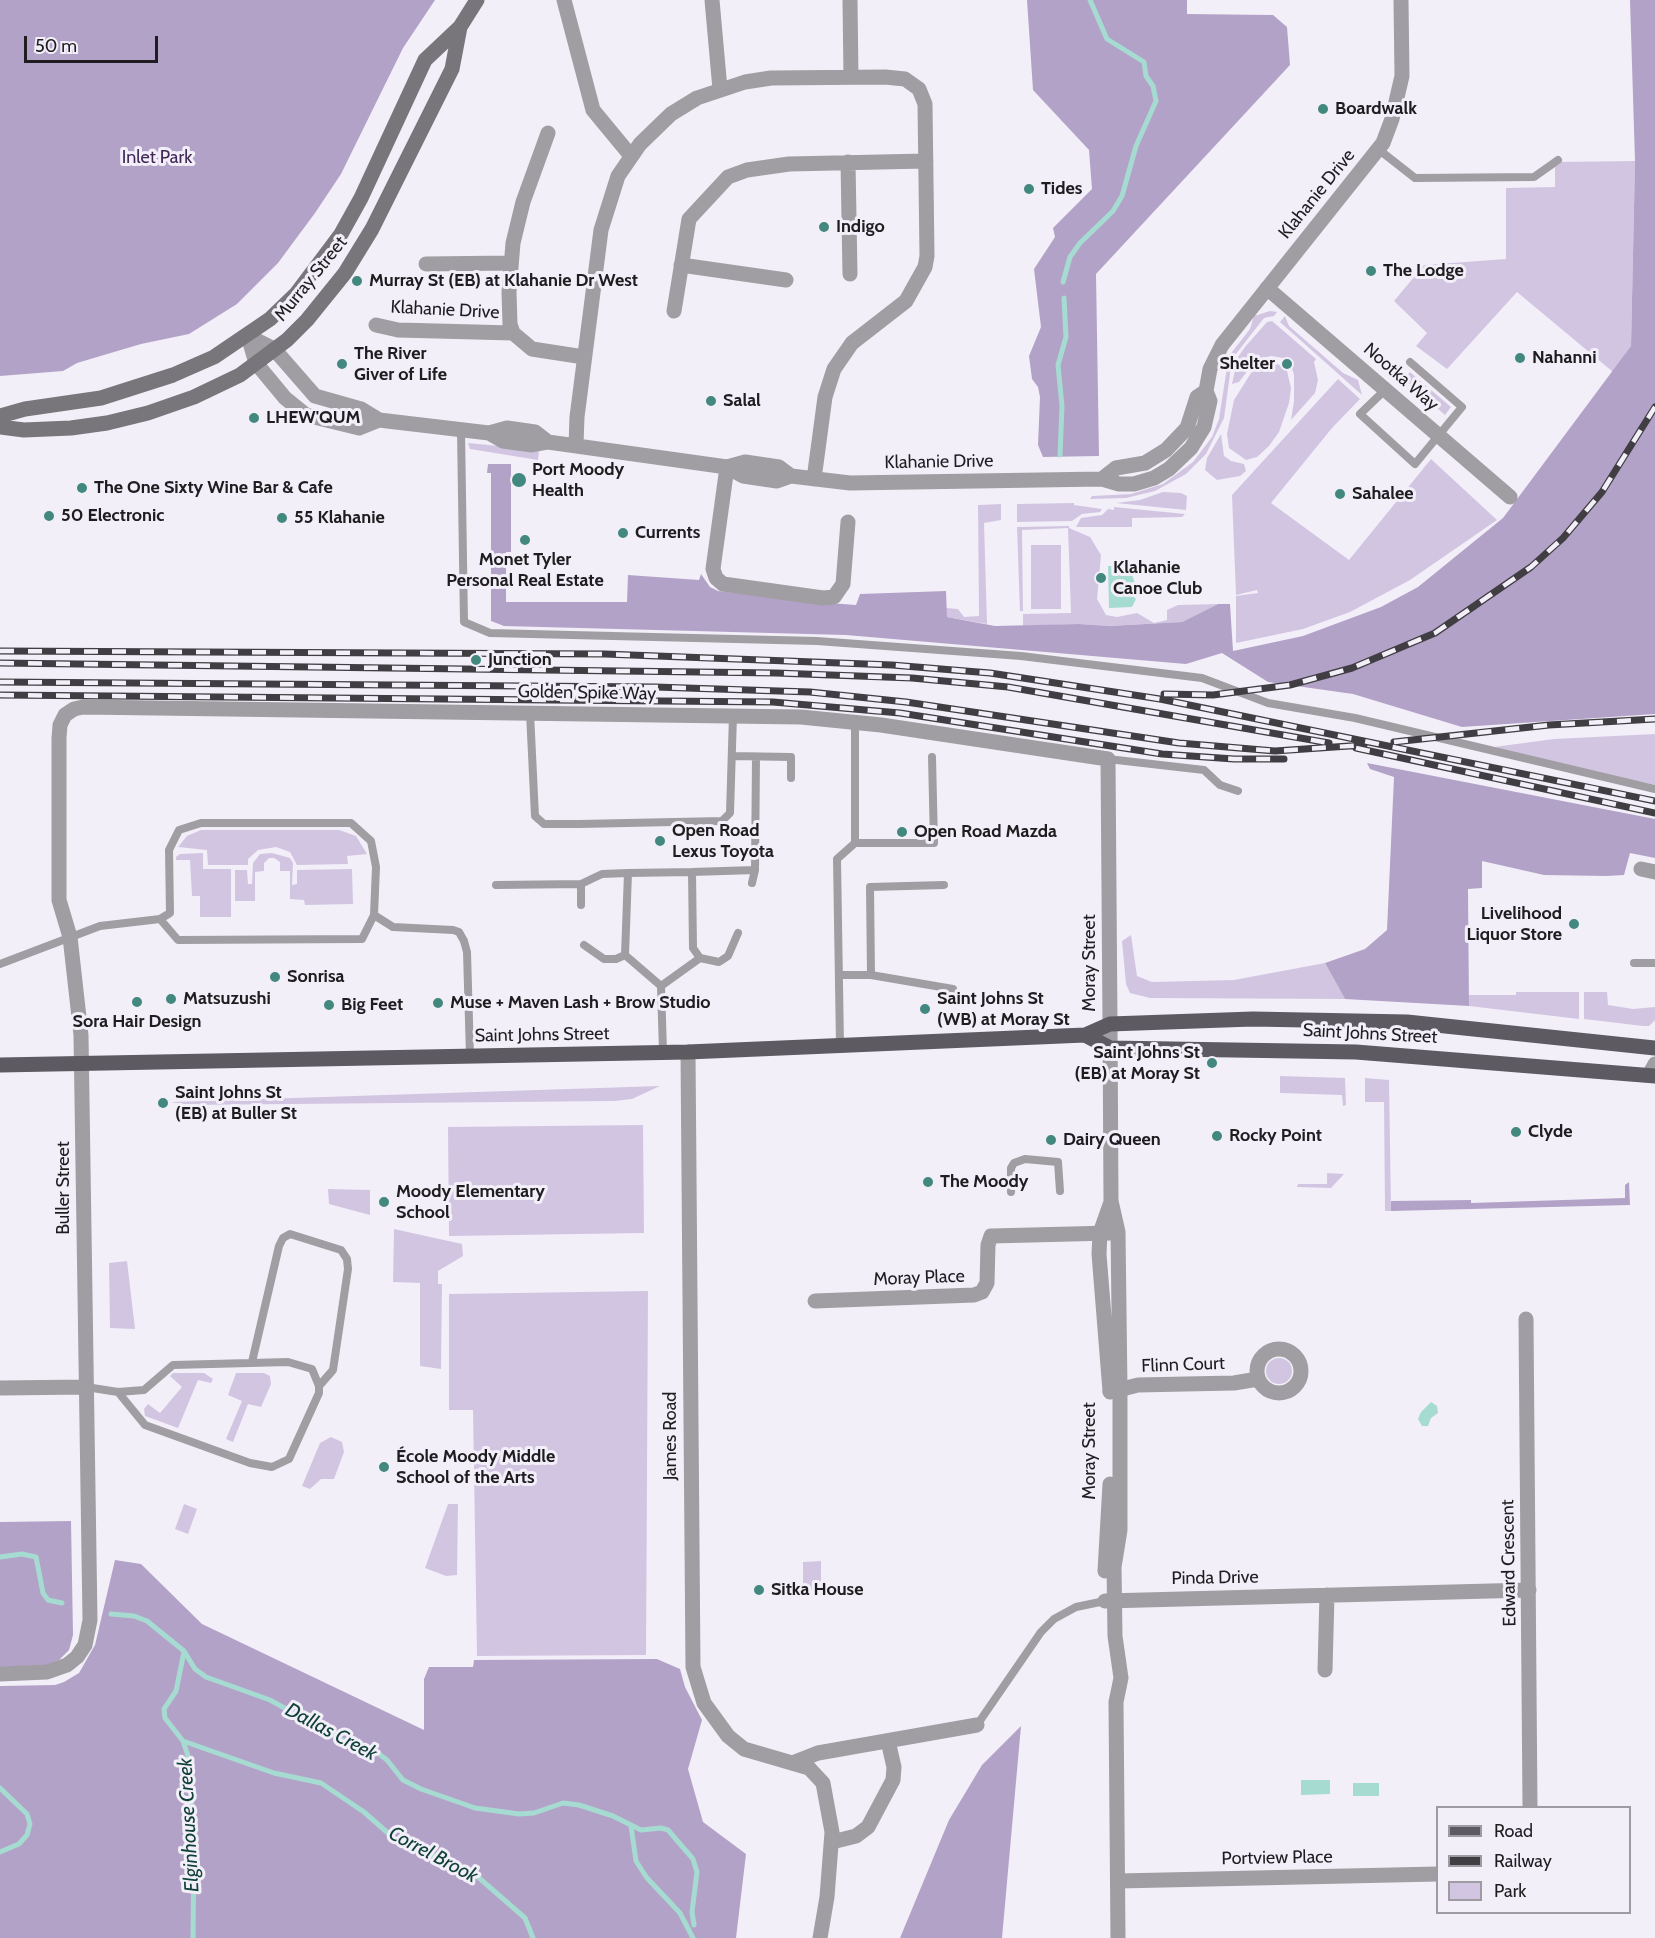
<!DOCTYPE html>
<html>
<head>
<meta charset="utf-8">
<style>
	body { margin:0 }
	#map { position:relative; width:1655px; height:1938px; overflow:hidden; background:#f3eff9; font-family:Cabin,sans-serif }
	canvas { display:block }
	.legend { position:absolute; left:1436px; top:1806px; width:195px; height:108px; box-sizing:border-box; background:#f3eff9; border:2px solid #9e9ba2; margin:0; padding:8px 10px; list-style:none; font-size:18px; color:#1f1d20 }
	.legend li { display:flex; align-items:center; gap:12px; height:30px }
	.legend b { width:30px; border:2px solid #9e9ba2 }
	.scale { position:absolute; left:24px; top:36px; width:134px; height:27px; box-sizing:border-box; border:3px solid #1f1d20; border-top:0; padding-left:8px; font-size:18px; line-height:21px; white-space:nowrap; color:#1f1d20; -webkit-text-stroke:4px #f3eff9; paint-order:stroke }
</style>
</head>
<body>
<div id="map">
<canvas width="1655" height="1938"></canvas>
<ul class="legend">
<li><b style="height:8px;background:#5d5a61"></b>Road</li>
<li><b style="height:8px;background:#403e42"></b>Railway</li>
<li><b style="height:16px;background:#d2c5e2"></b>Park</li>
</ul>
<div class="scale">50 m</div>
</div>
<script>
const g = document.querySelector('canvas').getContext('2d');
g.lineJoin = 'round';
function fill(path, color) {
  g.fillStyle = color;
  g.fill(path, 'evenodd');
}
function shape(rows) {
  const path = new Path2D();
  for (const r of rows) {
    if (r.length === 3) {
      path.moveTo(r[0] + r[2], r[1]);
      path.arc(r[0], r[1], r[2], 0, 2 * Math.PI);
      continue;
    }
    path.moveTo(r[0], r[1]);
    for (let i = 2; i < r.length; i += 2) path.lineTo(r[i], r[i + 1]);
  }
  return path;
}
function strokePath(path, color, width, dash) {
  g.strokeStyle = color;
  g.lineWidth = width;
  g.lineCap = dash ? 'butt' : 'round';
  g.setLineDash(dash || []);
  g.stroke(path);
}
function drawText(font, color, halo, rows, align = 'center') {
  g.font = font + ' Cabin,sans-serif';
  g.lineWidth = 6;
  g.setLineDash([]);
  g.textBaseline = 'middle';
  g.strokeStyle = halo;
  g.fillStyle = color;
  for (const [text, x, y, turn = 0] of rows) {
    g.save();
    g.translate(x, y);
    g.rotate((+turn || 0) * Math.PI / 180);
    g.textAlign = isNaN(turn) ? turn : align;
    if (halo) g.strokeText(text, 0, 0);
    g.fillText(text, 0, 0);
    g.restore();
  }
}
fill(shape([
	[1635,161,1631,346,1613,372,1517,292,1447,369,1416,346,1427,333,1394,301,1424,265,1506,259,1506,188,1555,187,1555,162],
	[1270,311,1277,312,1274,316,1264,318,1232,359,1224,418,1206,454,1186,474,1155,491,1126,498,1090,499,1092,496,1131,494,1163,484,1193,462,1212,437,1219,419,1228,361,1232,352,1250,329,1254,316],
	[1285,316,1289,326,1343,373,1358,380,1362,395,1280,322],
	[1272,321,1316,359,1314,362,1318,380,1315,393,1291,420,1294,401,1294,375,1292,368,1283,358,1271,356,1263,358,1252,365,1239,382,1232,384,1238,357,1245,347,1267,322],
	[1274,361,1287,371,1291,388,1289,403,1279,432,1269,446,1257,457,1246,460,1229,448,1227,434,1234,400,1251,373,1267,362],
	[1410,372,1451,407,1445,415,1404,379],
	[1338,379,1360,399,1332,428,1271,503,1349,560,1431,459,1497,520,1410,580,1350,612,1303,629,1236,643,1236,596,1258,593,1257,590,1236,595,1232,495],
	[1221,434,1224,456,1231,461,1244,464,1246,471,1240,476,1217,480,1205,470,1207,458],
	[468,443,539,450,538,460,470,449],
	[1163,492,1181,493,1187,496,1186,510,1116,503,1140,500],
	[1074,503,1074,505,1102,509,1100,512,1082,514,1072,521,1017,522,1017,504],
	[1001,504,1001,520,984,523,987,624,947,617,946,608,958,609,964,617,979,616,978,505],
	[1114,507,1185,514,1182,517,1132,518,1132,527,1076,527,1081,518,1102,515,1108,509,1114,510],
	[1069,526,1069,528,1090,537,1101,555,1097,599,1106,615,1117,617,1137,613,1154,623,1167,620,1167,610,1178,605,1218,604,1182,622,1107,626,1079,624,1023,626,1023,611,1020,611,1017,527],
	[1068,528,1071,613,1023,614,1022,530],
	[1031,545,1061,545,1061,609,1031,609],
	[1655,734,1655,785,1543,761,1494,747,1554,739],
	[201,830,339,830,356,836,367,854,347,856,348,864,297,865,290,852,276,847,258,850,248,859,248,865,208,865,207,850,178,847,187,836],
	[203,853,203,869,231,869,231,917,200,917,200,896,192,896,190,860,176,860,176,857,180,854],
	[272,853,290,858,293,863,292,885,297,884,297,870,352,869,353,904,305,905,304,900,290,899,290,871,280,871,280,862,274,858,269,858,264,863,264,871,255,872,255,901,235,901,235,870,247,870,248,884,252,884,253,863,260,854],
	[1131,935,1137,976,1152,982,1234,980,1325,963,1345,999,1150,998,1130,993,1126,984,1122,941],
	[1516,992,1579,992,1579,1019,1469,1006,1469,995,1516,995],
	[1584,992,1607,992,1608,1005,1633,1009,1655,1007,1655,1020,1649,1026,1643,1026,1584,1019],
	[1280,1076,1345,1078,1346,1105,1343,1106,1342,1095,1280,1093],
	[1365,1078,1389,1080,1391,1211,1385,1211,1384,1102,1365,1102],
	[660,1086,632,1099,614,1101,185,1105,171,1102],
	[643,1125,644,1233,449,1236,448,1127],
	[1327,1173,1344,1174,1331,1188,1297,1187,1298,1184,1327,1184],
	[328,1189,370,1190,370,1215,329,1204],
	[394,1229,462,1244,463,1256,438,1271,438,1284,442,1284,441,1369,420,1366,420,1283,393,1282],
	[127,1261,135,1329,110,1328,109,1263],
	[648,1291,646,1655,477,1656,473,1410,449,1410,449,1294],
	[1279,1371,13],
	[173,1373,204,1373,213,1379,211,1383,198,1380,178,1428,145,1416,144,1409,148,1404,160,1413,182,1387,170,1376],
	[236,1373,264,1373,270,1376,271,1384,261,1407,248,1404,233,1442,226,1439,242,1401,228,1395],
	[331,1437,342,1442,344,1452,334,1479,321,1479,310,1489,302,1486,320,1443],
	[184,1504,197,1509,188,1534,175,1529],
	[448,1504,458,1504,457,1575,446,1576,425,1568],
	[821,1561,821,1590,803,1590,803,1562]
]), '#d2c5e2');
fill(shape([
	[0,0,435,0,403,48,341,174,315,213,278,263,237,304,189,334,141,344,77,363,63,371,0,376],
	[1027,0,1187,0,1187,14,1273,15,1287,27,1290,65,1096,274,1099,456,1043,457,1038,445,1040,397,1038,387,1032,379,1029,356,1041,327,1034,269,1055,237,1053,228,1092,189,1089,150,1033,90],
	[1630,0,1655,0,1655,714,1462,727,1353,694,1268,682,1222,653,1186,664,846,635,504,626,491,621,491,473,487,473,488,464,511,464,511,552,506,552,506,602,627,602,628,575,699,580,701,574,710,587,718,591,829,603,856,605,860,594,946,591,947,617,995,626,1079,624,1109,626,1182,622,1218,604,1230,604,1233,651,1303,636,1381,607,1418,587,1503,518,1631,346,1635,161],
	[1367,763,1655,819,1655,858,1630,853,1624,875,1606,876,1544,875,1482,861,1482,888,1468,889,1469,1006,1345,999,1325,963,1365,949,1387,930,1394,777,1370,769],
	[1629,1182,1630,1205,1391,1211,1391,1201,1471,1200,1471,1203,1625,1198,1625,1185],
	[71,1521,73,1635,69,1650,59,1660,47,1665,0,1667,0,1522],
	[115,1560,141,1564,202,1624,424,1730,424,1679,429,1667,473,1667,474,1660,657,1659,680,1669,685,1687,702,1720,688,1769,703,1822,746,1854,736,1938,0,1938,0,1686,55,1685,64,1682,79,1673,95,1645],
	[1021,1726,1002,1938,900,1938,949,1820,982,1765]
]), '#b3a2c7');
fill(shape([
	[1108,566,1129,566,1136,586,1133,596,1136,599,1132,607,1109,608],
	[1431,1402,1437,1406,1438,1413,1431,1418,1428,1426,1422,1426,1418,1419,1421,1412],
	[1301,1780,1330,1780,1330,1794,1301,1795],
	[1353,1783,1379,1783,1379,1796,1353,1796]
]), '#a6dbd2');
strokePath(shape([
	[1063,282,1070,257,1080,243,1113,211,1122,196,1136,146,1156,101,1153,86,1146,76,1144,62,1107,39,1090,0],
	[1060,455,1062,406,1058,365,1066,337,1064,298],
	[0,1557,22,1554,36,1557,43,1593,48,1600,62,1603],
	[111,1614,134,1616,147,1621,184,1651,195,1669,206,1677,270,1700,344,1741,375,1751,387,1760,403,1780,421,1789,475,1808,519,1814,534,1813,563,1803,579,1805,613,1816,641,1830,661,1828,668,1830,693,1859,697,1872,692,1912,694,1925],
	[184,1652,176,1691,164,1709,165,1718,183,1741,188,1756,194,1836,193,1938],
	[183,1741,274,1773,321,1783,364,1812,397,1841,470,1870,525,1918,533,1938],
	[0,1788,27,1814,30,1824,27,1835,19,1844,0,1852],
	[631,1826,636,1861,647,1878,680,1913,693,1938]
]), '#a6dbd2', 5);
strokePath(shape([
	[1378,149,1415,178,1534,177,1558,160],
	[1385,390,1360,414,1415,464,1462,407,1410,362],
	[461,431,464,622,490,633,817,641,1021,656,1202,678,1268,703,1355,718,1655,789],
	[530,713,535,816,544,824,579,824,722,821,730,813,733,715],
	[732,756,791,757,791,778],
	[1108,759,1204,770,1220,785,1238,791],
	[855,843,934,843,932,757],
	[692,872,755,870],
	[752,883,755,870,756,757],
	[581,884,581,905],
	[496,885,581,884,602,874,628,873],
	[160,919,178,940,362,939,374,915],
	[584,945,604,959,616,959,625,955],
	[625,955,628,873,692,872,693,948,700,958,719,962,728,956,738,933],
	[625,955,661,986,663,1052],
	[1634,963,1655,963],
	[0,964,100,926,160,919,170,913,169,850,179,830,201,823,351,823,371,841,376,867,374,915,393,927,453,930,459,932,464,941,467,952,470,1056],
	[839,975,871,975,953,989],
	[871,975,870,887,944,885],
	[661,986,700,958],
	[840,1045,837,859,855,843,855,723],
	[1011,1192,1011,1168,1014,1163,1025,1159,1058,1162,1060,1191],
	[252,1362,279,1246,283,1238,290,1234,341,1250,347,1259,348,1269,333,1370,319,1386],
	[86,1387,118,1392,144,1390,173,1365,288,1362,312,1369,319,1386,319,1393,289,1459,272,1467,250,1463,145,1425,118,1392],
	[977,1725,1041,1632,1054,1619,1076,1607,1105,1601]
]), '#a09ea2', 8);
strokePath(shape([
	[564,0,593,110,631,156],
	[712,0,720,89],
	[850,0,851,77],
	[548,133,523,202,513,243,509,292,510,324,513,333,532,349,584,357],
	[848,162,850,274],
	[426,264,510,263],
	[681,265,786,280],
	[1267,288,1510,497],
	[674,311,689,219,728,177,747,170,789,164,926,161],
	[376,325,398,330,513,333],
	[248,336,274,349,315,396,361,409,379,420,489,433,507,428,535,432,548,442],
	[248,336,256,363,285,398,306,415,359,428,379,420],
	[489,433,503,441,532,445,548,442,727,467,743,476,777,481,791,476],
	[576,445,577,417,601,230,618,176,640,144,671,114,697,98,745,82,771,78,885,77,905,79,919,89,925,104,927,256,925,267,906,301,852,343,834,369,825,397,814,479],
	[727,467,745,462,779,467,791,476,850,483,1102,479,1119,484,1134,484,1154,478,1169,469,1191,448,1204,427,1210,401,1206,391,1210,369,1222,345,1383,143,1392,119,1402,76,1401,0],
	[727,467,713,569,716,578,723,584,823,598,834,597,843,584,848,522],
	[1102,479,1116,468,1145,463,1166,450,1187,428,1197,397,1206,391],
	[1641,869,1655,872],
	[688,1052,693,1667,704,1703,728,1736,744,1749,809,1768,823,1783,832,1832,827,1897,820,1938],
	[1649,1075,1655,1064],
	[815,1301,974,1295,982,1292,987,1283,988,1245,991,1236,1111,1233],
	[1526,1319,1530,1808],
	[1279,1371,22],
	[0,1388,86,1387],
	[1110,1392,1138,1385,1234,1383,1258,1379],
	[1105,1601,1529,1590],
	[1325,1670,1327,1595],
	[0,1674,47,1672,67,1665,77,1657,85,1645,90,1620,81,1035,70,937,59,900,59,738,60,725,65,715,74,709,83,707,801,717,881,725,1108,759,1110,1024],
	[795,1762,818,1753,977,1725],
	[832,1842,856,1836,868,1827,893,1780,894,1767,888,1741],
	[1118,1881,1438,1874]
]), '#a09ea2', 15);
strokePath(shape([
	[1110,1024,1111,1201,1118,1232,1120,1389,1120,1530,1114,1567,1115,1636,1121,1678,1116,1702,1118,1938],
	[1110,1391,1099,1254,1100,1233,1111,1202],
	[1105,1571,1110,1484]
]), '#a09ea2', 15);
strokePath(shape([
	[0,416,25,409,101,398,173,375,214,357,270,319,296,294,341,234,361,198,425,60,460,27,477,0],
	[0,427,24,430,71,428,107,423,148,413,194,397,240,375,287,340,307,320,345,273,372,229,452,69,460,27]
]), '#78767b', 15);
strokePath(shape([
	[1085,1035,1110,1048,1356,1052,1655,1076],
	[0,1065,688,1052,1085,1035,1110,1024,1253,1019,1407,1022,1655,1048]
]), '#5d5a61', 15);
const rail = shape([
	[0,651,605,654,892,665,990,673,1160,699,1655,801],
	[0,663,776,673,912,678,1008,687,1329,743],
	[0,682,655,687,810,692,906,702,1179,743,1275,751,1364,745],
	[1164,694,1213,695,1290,685,1352,668,1435,633,1531,567,1563,538,1602,492,1655,407],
	[0,695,773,702,900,713,1162,754,1234,759,1284,759],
	[1394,742,1549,725,1655,719],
	[1356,748,1655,813]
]);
strokePath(rail, '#403e42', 7);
strokePath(rail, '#f3eff9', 4.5, [14]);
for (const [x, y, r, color] of [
	[1323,109,6,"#42887e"],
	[1029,189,6,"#42887e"],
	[824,227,6,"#42887e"],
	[1371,271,6,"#42887e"],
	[357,281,6,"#42887e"],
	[1520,358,6,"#42887e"],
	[342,364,6,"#42887e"],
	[1287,364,6,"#42887e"],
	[711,401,6,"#42887e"],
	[254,418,6,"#42887e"],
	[519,480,8,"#42887e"],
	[82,488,6,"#42887e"],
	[1340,494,6,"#42887e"],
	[49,516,6,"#42887e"],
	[282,518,6,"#42887e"],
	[623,533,6,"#42887e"],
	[525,540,6,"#42887e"],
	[1101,578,6,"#42887e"],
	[476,660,6,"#42887e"],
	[902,832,6,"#42887e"],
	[660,841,6,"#42887e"],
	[1574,924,6,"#42887e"],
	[275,977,6,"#42887e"],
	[171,999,6,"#42887e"],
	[137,1002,6,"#42887e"],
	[438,1003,6,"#42887e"],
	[329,1005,6,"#42887e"],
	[925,1009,6,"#42887e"],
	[1212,1063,6,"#42887e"],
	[163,1103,6,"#42887e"],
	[1516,1132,6,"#42887e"],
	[1217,1136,6,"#42887e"],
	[1051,1140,6,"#42887e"],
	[928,1182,6,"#42887e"],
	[384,1202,6,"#42887e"],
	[384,1467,6,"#42887e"],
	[759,1590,6,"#42887e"]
]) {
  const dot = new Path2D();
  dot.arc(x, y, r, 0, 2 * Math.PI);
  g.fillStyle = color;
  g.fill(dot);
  strokePath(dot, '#f3eff9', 2);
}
drawText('bold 18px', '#1f1d20', '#f3eff9', [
	["Boardwalk",1335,109],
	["Tides",1041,189],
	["Indigo",836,227],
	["The Lodge",1383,271],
	["Murray St (EB) at Klahanie Dr West",369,281],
	["The River",354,354],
	["Giver of Life",354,375],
	["Nahanni",1532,358],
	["Shelter",1275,364,"right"],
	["Salal",723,401],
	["LHEW'QUM",266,418],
	["Port Moody",532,470],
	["Health",532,491],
	["The One Sixty Wine Bar & Cafe",94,488],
	["Sahalee",1352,494],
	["50 Electronic",61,516],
	["55 Klahanie",294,518],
	["Currents",635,533],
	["Monet Tyler",525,560,"center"],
	["Personal Real Estate",525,581,"center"],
	["Klahanie",1113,568],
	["Canoe Club",1113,589],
	["Junction",488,660],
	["Open Road",672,831],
	["Lexus Toyota",672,852],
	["Open Road Mazda",914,832],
	["Livelihood",1562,914,"right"],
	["Liquor Store",1562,935,"right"],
	["Sonrisa",287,977],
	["Matsuzushi",183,999],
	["Saint Johns St",937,999],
	["(WB) at Moray St",937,1020],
	["Muse + Maven Lash + Brow Studio",450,1003],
	["Big Feet",341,1005],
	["Sora Hair Design",137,1022,"center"],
	["Saint Johns St",1200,1053,"right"],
	["(EB) at Moray St",1200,1074,"right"],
	["Saint Johns St",175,1093],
	["(EB) at Buller St",175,1114],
	["Clyde",1528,1132],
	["Rocky Point",1229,1136],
	["Dairy Queen",1063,1140],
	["The Moody",940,1182],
	["Moody Elementary",396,1192],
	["School",396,1213],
	["École Moody Middle",396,1457],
	["School of the Arts",396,1478],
	["Sitka House",771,1590]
], 'left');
drawText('18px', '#3f2757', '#f3eff9', [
	["Inlet Park",157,158]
]);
drawText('18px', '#1f1d20', '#f3eff9', [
	["Klahanie Drive",1317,194,-51],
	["Murray Street",311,279,-51],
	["Klahanie Drive",445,310,3],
	["Nootka Way",1401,377,41],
	["Klahanie Drive",939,462,-1],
	["Golden Spike Way",587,693,1],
	["Moray Street",1090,963,-90],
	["Saint Johns Street",1370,1034,3],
	["Saint Johns Street",542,1035,-1],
	["Buller Street",64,1188,-90],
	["Moray Place",919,1278,-2],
	["Flinn Court",1183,1365,-2],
	["James Road",671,1436,-90],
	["Moray Street",1090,1451,-90],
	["Edward Crescent",1509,1563,-91],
	["Pinda Drive",1215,1578,-1],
	["Portview Place",1277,1858,-1]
]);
drawText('italic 20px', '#11413b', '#f3eff9', [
	["Dallas Creek",331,1732,28],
	["Elginhouse Creek",189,1825,-93],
	["Correl Brook",433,1855,28]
]);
</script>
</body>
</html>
